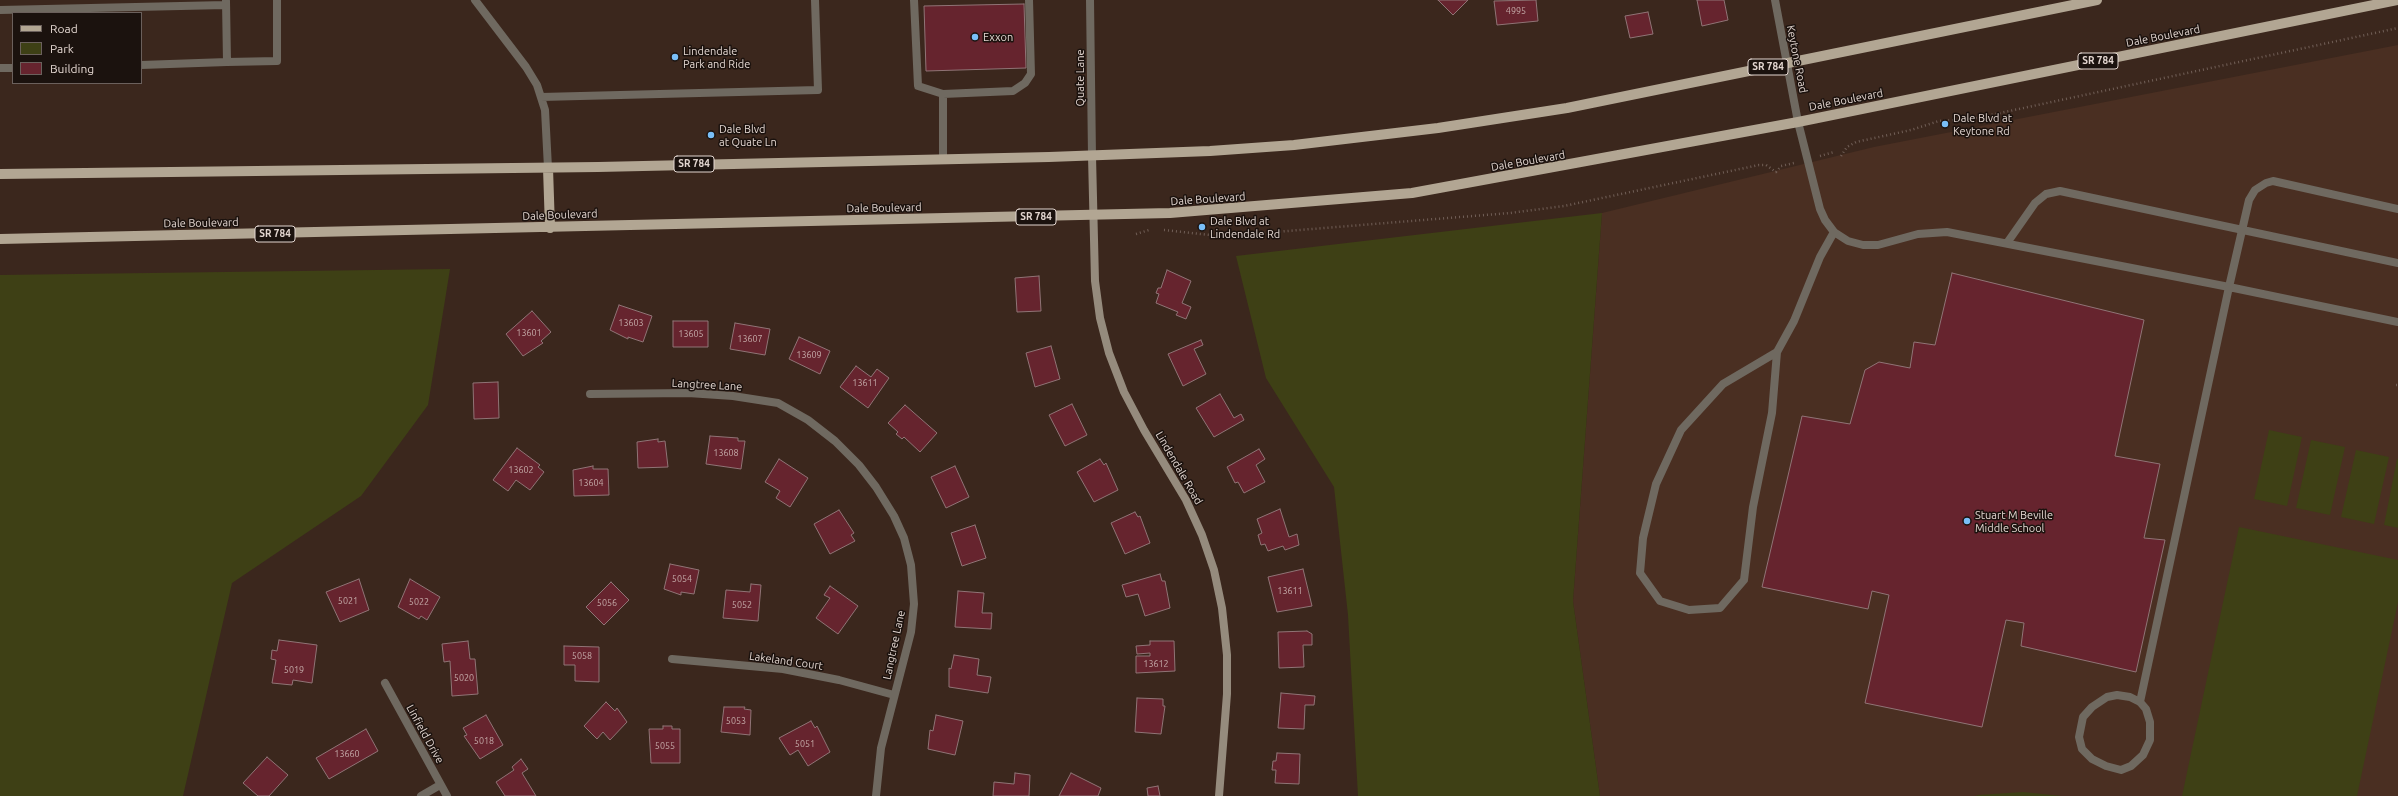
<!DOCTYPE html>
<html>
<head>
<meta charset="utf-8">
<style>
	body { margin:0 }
	#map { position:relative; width:2398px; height:796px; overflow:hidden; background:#3b271d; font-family:Ubuntu,sans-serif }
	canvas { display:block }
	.legend { position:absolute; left:12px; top:12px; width:130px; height:72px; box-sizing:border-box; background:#1b120e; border:1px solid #6b605c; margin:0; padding:5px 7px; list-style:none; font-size:12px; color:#e3d6d0 }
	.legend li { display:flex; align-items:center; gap:8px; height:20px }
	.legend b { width:20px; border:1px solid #6b605c }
</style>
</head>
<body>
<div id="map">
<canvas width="2398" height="796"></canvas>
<ul class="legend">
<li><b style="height:5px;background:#b2a693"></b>Road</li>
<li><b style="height:11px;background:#3e4015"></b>Park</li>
<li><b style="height:11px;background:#66242e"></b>Building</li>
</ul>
</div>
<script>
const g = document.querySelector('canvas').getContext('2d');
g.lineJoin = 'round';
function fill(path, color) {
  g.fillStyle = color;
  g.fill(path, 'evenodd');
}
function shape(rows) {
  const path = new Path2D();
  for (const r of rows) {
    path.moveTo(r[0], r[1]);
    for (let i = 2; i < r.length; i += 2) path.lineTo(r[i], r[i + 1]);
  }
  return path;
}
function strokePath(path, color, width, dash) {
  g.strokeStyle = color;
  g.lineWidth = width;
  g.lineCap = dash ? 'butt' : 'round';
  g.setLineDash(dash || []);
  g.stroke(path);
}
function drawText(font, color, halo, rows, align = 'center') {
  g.font = font + ' Ubuntu,sans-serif';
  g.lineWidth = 3;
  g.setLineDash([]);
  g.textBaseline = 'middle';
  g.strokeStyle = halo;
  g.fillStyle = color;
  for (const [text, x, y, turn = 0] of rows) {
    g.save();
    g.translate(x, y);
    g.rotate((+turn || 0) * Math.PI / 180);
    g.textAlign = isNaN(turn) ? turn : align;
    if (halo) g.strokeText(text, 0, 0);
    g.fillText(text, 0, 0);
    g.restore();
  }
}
fill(shape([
	[2398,45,2398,796,1600,796,1573,601,1602,213,1874,147]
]), '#4a2f22');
fill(shape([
	[1602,213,1573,601,1600,796,1358,796,1348,615,1334,487,1266,378,1236,256],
	[450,269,428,405,361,496,232,583,183,796,0,796,0,275],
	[2269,430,2302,437,2287,506,2254,499],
	[2311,440,2345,447,2330,515,2296,508],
	[2356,450,2389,457,2374,524,2341,517],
	[2397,459,2398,459,2398,528,2384,525],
	[2239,527,2398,560,2398,602,2357,796,2182,796],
	[2023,792,2062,796,1975,796,1978,795]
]), '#3e4015');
const building = shape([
	[1438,0,1468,0,1453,15,1438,0],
	[1536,0,1538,21,1497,25,1494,1,1536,0],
	[1697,0,1724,0,1728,20,1702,26,1697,0],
	[1024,4,1026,68,926,71,924,6,1024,4],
	[1648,12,1653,34,1630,38,1625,16,1648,12],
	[1167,270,1191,281,1182,303,1191,307,1186,319,1176,315,1178,312,1156,303,1159,294,1156,293,1158,288,1161,288,1167,270],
	[1952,273,2144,320,2115,456,2160,464,2144,538,2165,540,2136,672,2021,646,2024,623,2006,620,1982,727,1865,703,1889,595,1872,591,1868,609,1762,587,1802,416,1850,424,1865,370,1879,362,1910,368,1914,342,1935,345,1952,273],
	[1039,276,1041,311,1017,312,1015,278,1039,276],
	[619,305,652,316,643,342,628,337,628,339,610,330,619,305],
	[532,311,551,332,541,341,543,343,523,356,506,334,532,311],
	[673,321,708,321,708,347,673,347,673,321],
	[735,323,770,329,765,355,730,349,735,323],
	[799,337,830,351,820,374,789,359,799,337],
	[1201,340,1203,345,1194,349,1206,374,1183,386,1168,354,1201,340],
	[1051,346,1060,379,1035,387,1026,353,1051,346],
	[856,366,871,377,877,369,889,378,868,408,840,387,856,366],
	[498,382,499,418,474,419,473,383,498,382],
	[1220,394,1234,418,1241,414,1244,420,1214,437,1196,408,1220,394],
	[1072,404,1087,435,1065,446,1049,415,1072,404],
	[905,405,937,433,920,452,904,437,902,439,896,434,898,432,888,423,905,405],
	[710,436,738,438,738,441,745,441,741,469,706,464,710,436],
	[658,439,658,442,665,441,668,467,638,468,637,442,658,439],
	[517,448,540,465,538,467,544,472,530,490,516,480,508,491,493,480,517,448],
	[1259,449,1265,459,1256,465,1265,482,1244,493,1238,482,1235,483,1227,467,1259,449],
	[779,459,808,478,790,507,776,498,780,491,765,482,779,459],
	[1100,459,1104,465,1106,463,1118,490,1094,502,1077,472,1100,459],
	[593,466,593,469,608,469,609,495,574,496,573,470,593,466],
	[955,466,969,497,946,508,931,477,955,466],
	[1280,509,1289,537,1297,534,1299,545,1285,550,1283,546,1268,551,1265,544,1261,545,1258,535,1262,533,1257,519,1280,509],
	[839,510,854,533,851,535,855,541,830,554,814,524,839,510],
	[1135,512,1138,517,1140,516,1150,543,1125,554,1111,523,1135,512],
	[975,525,986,558,962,566,951,533,975,525],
	[670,564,699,570,694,594,681,592,681,595,664,589,670,564],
	[1303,569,1312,606,1277,612,1268,577,1303,569],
	[1160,574,1162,581,1165,581,1170,608,1145,616,1138,594,1126,597,1122,585,1160,574],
	[359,579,369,610,340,622,326,592,359,579],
	[410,579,440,597,427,620,421,616,419,619,398,607,410,579],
	[611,582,629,600,604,625,586,607,611,582],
	[751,584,761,585,758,621,723,618,726,590,750,592,751,584],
	[830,586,858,606,838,634,816,618,830,598,824,595,830,586],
	[958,591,984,593,982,613,992,613,991,629,955,627,958,591],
	[1307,631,1312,634,1312,645,1303,645,1304,667,1279,668,1278,632,1307,631],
	[279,640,317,645,312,683,293,680,292,685,272,683,276,660,271,659,272,650,277,651,279,640],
	[468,641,470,659,475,659,478,694,452,696,450,661,444,662,442,644,468,641],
	[1150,641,1174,641,1175,671,1136,673,1136,656,1150,656,1150,653,1137,654,1136,646,1150,645,1150,641],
	[564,646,599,647,599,682,575,681,575,665,564,665,564,646],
	[954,655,979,659,977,675,991,677,988,693,949,687,949,668,951,669,954,655],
	[1281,693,1315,696,1314,705,1305,705,1304,729,1278,728,1281,693],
	[1137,698,1163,699,1163,706,1165,706,1161,734,1135,732,1137,698],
	[606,702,615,711,617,708,627,722,610,740,603,732,597,739,584,726,606,702],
	[724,707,745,707,744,709,751,710,750,735,721,732,724,707],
	[486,715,503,745,480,759,464,736,467,735,463,728,486,715],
	[936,715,963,721,955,755,928,749,930,730,933,731,936,715],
	[811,721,815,728,817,726,830,752,808,766,798,750,790,755,779,738,811,721],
	[663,726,672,726,672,729,680,729,680,763,651,763,649,729,663,729,663,726],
	[366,729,378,751,329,779,316,758,366,729],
	[1277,753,1300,754,1299,784,1275,783,1276,770,1272,770,1273,761,1276,761,1277,753],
	[267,757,288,775,269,796,258,796,243,783,267,757],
	[521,759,528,769,522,773,536,796,505,796,496,782,514,770,512,767,521,759],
	[1015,773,1030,775,1029,796,993,796,994,782,1014,784,1015,773],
	[1071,773,1101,788,1098,796,1059,796,1071,773],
	[1158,786,1160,796,1148,796,1147,788,1158,786]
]);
fill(building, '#66242e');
strokePath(building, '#907476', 1);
strokePath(shape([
	[1820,156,1834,152],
	[1841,156,1847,147,1856,142,1911,130,1939,121,1972,119,2398,28],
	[1164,230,1210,235,1250,234,1510,213,1564,206,1759,165,1766,165,1776,172,1781,166,1794,163],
	[1136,234,1149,230],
	[2396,385,2398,385]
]), '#715f57', 2.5, [1, 3]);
strokePath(shape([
	[475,0,526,67,537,85,545,110,548,168],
	[914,0,918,86,943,94,943,159],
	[0,10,226,5],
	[227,62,277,61,277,0],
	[141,65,227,62,226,1],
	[0,68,13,68],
	[943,94,1013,91,1025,83,1031,74,1029,0],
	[541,97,818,90,815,0],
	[1798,122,1820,209,1825,220,1834,232,1848,241,1863,245,1878,245,1918,234,1947,232,2229,287,2140,702],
	[2398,209,2273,181,2266,183,2255,190,2249,200,2229,287,2398,322],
	[2007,243,2035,203,2046,194,2060,191,2398,263],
	[1777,352,1772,413,1753,507,1744,580,1720,608,1689,610,1660,601,1640,573,1643,538,1656,484,1681,430,1723,384,1777,352,1794,321,1820,257,1834,232],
	[2117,695,2130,697,2140,702,2146,709,2150,722,2150,740,2143,755,2131,766,2121,770,2106,766,2092,759,2082,749,2079,737,2083,717,2092,707,2107,697,2117,695]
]), '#6f6960', 8);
strokePath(shape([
	[1090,0,1092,156],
	[1775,0,1798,122],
	[590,394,688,393,733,396,778,403,808,420,835,441,859,465,876,487,894,516,904,538,911,565,914,604,911,632,881,748,876,796],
	[672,659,783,669,839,680,894,695],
	[385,683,447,796],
	[421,796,440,785]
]), '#6f6960', 8);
strokePath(shape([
	[1092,156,1095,281,1100,318,1109,353,1124,392,1144,430,1186,500,1202,535,1214,570,1222,608,1227,655,1227,694,1219,796]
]), '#958b7d', 8);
strokePath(shape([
	[548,168,550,228],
	[0,174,598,167,1049,157,1210,151,1294,145,1438,128,1567,108,2097,0],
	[0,239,1170,213,1412,193,1798,122,2398,0]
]), '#b2a693', 10);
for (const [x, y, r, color] of [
	[975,37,4,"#79bff8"],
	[675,57,4,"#79bff8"],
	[1945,124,4,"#79bff8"],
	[711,135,4,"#79bff8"],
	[1202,227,4,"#79bff8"],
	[1967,521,4,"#79bff8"]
]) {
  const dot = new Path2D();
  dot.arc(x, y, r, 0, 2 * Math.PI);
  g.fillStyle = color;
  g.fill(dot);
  strokePath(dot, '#1b120e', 1.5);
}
drawText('9px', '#c4aaa8', null, [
	["4995",1516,11],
	["13603",631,323],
	["13601",529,333],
	["13605",691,334],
	["13607",750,339],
	["13609",809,355],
	["13611",865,383],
	["13608",726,453],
	["13602",521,470],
	["13604",591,483],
	["5054",682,579],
	["13611",1290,591],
	["5021",348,601],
	["5022",419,602],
	["5056",607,603],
	["5052",742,605],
	["5058",582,656],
	["13612",1156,664],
	["5019",294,670],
	["5020",464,678],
	["5053",736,721],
	["5018",484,741],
	["5051",805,744],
	["5055",665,746],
	["13660",347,754]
]);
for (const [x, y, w] of [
	[2098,61,40],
	[1768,67,40],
	[694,164,40],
	[1036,217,40],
	[275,234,40]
]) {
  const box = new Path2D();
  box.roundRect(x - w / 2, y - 8, w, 16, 3);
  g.fillStyle = '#1b120e';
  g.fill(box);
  strokePath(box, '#e3d6d0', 1);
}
drawText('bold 10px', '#e3d6d0', null, [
	["SR 784",2098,61],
	["SR 784",1768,67],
	["SR 784",694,164],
	["SR 784",1036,217],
	["SR 784",275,234]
]);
drawText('11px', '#e3d6d0', '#1b120e', [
	["Dale Boulevard",2163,36,-11],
	["Keytone Road",1797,59,79],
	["Quate Lane",1080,78,-90],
	["Dale Boulevard",1846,100,-11],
	["Dale Boulevard",1528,161,-10],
	["Dale Boulevard",1208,199,-4],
	["Dale Boulevard",884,208,-1],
	["Dale Boulevard",560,215,-2],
	["Dale Boulevard",201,223,-1],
	["Langtree Lane",707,385,3],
	["Lindendale Road",1179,468,60],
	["Langtree Lane",894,645,-78],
	["Lakeland Court",786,661,8],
	["Linfield Drive",425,734,61]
]);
drawText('11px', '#e3d6d0', '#1b120e', [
	["Exxon",983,37],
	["Lindendale",683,51],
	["Park and Ride",683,64],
	["Dale Blvd at",1953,118],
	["Keytone Rd",1953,131],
	["Dale Blvd",719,129],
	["at Quate Ln",719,142],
	["Dale Blvd at",1210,221],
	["Lindendale Rd",1210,234],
	["Stuart M Beville",1975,515],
	["Middle School",1975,528]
], 'left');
</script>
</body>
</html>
